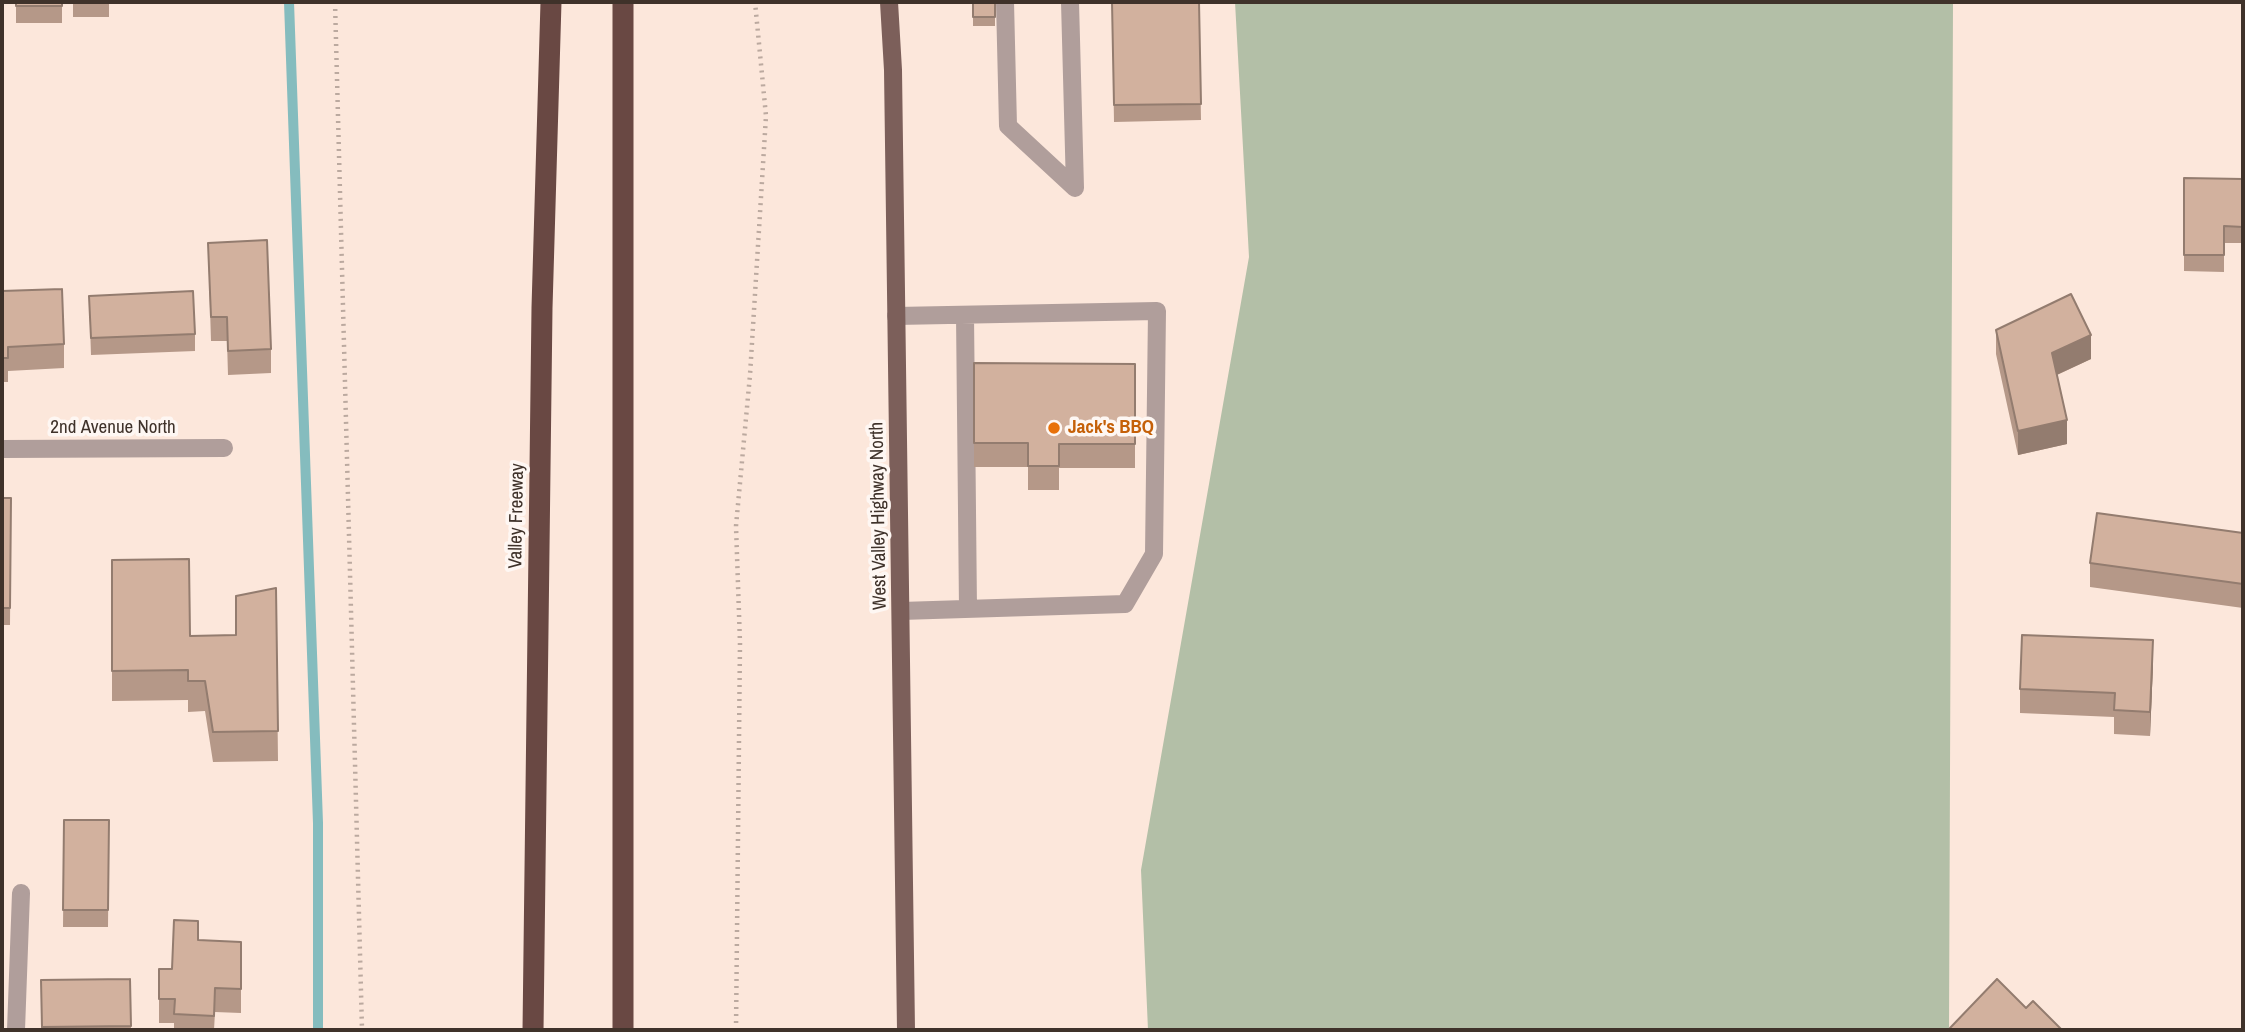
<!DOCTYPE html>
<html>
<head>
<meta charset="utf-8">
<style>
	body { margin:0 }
	#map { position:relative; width:2245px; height:1032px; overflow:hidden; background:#fce7db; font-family:"Archivo Narrow",sans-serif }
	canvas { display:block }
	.frame { position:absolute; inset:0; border:4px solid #3f322a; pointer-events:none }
</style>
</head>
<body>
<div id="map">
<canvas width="2245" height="1032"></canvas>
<div class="frame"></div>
</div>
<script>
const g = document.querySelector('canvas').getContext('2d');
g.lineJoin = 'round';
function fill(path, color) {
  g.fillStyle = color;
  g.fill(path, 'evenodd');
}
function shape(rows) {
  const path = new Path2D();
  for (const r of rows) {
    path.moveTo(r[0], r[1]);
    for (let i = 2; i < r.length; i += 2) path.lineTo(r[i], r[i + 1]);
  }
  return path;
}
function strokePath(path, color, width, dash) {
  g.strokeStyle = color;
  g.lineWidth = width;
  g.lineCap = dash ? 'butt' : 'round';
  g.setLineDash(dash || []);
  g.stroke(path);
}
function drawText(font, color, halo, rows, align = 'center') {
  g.font = font + ' "Archivo Narrow",sans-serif';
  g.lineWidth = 7;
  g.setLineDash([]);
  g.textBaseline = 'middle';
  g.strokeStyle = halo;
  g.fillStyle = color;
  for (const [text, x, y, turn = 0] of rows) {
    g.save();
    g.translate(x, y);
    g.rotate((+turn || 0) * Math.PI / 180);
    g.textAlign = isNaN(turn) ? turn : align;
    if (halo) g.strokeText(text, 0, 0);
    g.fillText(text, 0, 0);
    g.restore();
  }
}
fill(shape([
	[1235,2,1953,2,1949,1030,1148,1030,1141,870,1249,257]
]), '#b3bfa7');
strokePath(shape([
	[289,2,318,823,318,1030]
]), '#85bcbe', 10);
strokePath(shape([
	[335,2,362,1030],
	[736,1030,740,643,736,526,750,375,766,116,755,2]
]), '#bba99f', 4.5, [2, 5]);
strokePath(shape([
	[1005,2,1008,126,1075,188,1070,2],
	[965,315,968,609],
	[896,316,1157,311,1154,554,1125,604,901,611],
	[2,449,224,448],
	[16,1030,21,893]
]), '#b09e9b', 18);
strokePath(shape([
	[889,2,893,70,906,1030]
]), '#7c5f5a', 18);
strokePath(shape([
	[623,2,623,1030],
	[533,1030,542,308,551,2]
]), '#694843', 21);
fill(shape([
	[16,2,62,2,62,23,16,23],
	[73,2,109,2,109,17,73,17],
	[973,2,995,2,995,26,973,26],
	[1112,2,1199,2,1201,120,1114,122],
	[2184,178,2243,179,2243,243,2224,243,2224,272,2184,271],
	[208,243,271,349,271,373,228,375,227,341,211,341],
	[2,291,64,344,64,368,8,371,8,382,2,382],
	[89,296,195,334,195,351,91,355],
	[1996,330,2091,359,2057,375,2067,444,2018,455,1996,354],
	[974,363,1135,364,1135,468,1059,468,1059,490,1028,490,1028,467,974,467],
	[2,498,11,498,10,625,2,625],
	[2243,533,2243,608,2090,587,2090,563],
	[112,560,190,636,236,635,276,588,278,761,213,762,205,711,188,712,188,700,112,701],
	[2153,664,2150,736,2114,734,2114,717,2020,713,2020,689],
	[64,820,109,820,108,927,63,927],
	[198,940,241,942,241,1013,215,1012,214,1030,174,1030,174,1023,159,1023,159,969,172,969],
	[130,979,131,1030,41,1030,41,980]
]), '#b59888');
fill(shape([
	[2091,335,2091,359,2052,377,2052,353],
	[2067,420,2067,444,2018,455,2018,431],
	[2153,640,2153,664,2150,736,2150,712]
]), '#937c6f');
const building = shape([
	[16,2,62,2,62,6,16,6,16,2],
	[973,2,995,2,995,17,973,17,973,2],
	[1112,2,1199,2,1201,104,1114,105,1112,2],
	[2184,178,2243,179,2243,227,2224,226,2224,255,2184,255,2184,178],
	[267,240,271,349,228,351,227,317,211,317,208,243,267,240],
	[62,289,64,344,8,347,8,358,2,358,2,291,62,289],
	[193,291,195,334,91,338,89,296,193,291],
	[2071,294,2091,335,2052,353,2067,420,2018,431,1996,330,2071,294],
	[974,363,1135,364,1135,444,1059,444,1059,466,1028,466,1028,443,974,443,974,363],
	[2,498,11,498,10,608,2,608,2,498],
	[2097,513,2243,533,2243,584,2090,563,2097,513],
	[189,559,190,636,236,635,236,596,276,588,278,731,213,732,205,681,188,681,188,670,112,671,112,560,189,559],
	[2022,635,2153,640,2150,712,2114,710,2115,693,2020,689,2022,635],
	[64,820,109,820,108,910,63,910,64,820],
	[174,920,198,921,198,940,241,942,241,989,215,988,214,1016,174,1014,175,999,159,999,159,969,172,969,174,920],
	[130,979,131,1026,42,1027,41,980,130,979],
	[1997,979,2026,1008,2033,1001,2061,1029,2060,1030,1952,1030,1950,1028,1997,979]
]);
fill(building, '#d2b19e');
strokePath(building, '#937c6f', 2);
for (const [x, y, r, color] of [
	[1054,428,7,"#e8710a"]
]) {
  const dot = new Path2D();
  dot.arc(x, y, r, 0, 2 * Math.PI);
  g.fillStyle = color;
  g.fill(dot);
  strokePath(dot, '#fef7f3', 2.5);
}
drawText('19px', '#3f322a', '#fef7f3', [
	["2nd Avenue North",113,428],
	["Valley Freeway",517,516,-89],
	["West Valley Highway North",879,516,-91]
]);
drawText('bold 19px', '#c56008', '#fef7f3', [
	["Jack's BBQ",1068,428]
], 'left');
</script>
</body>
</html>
